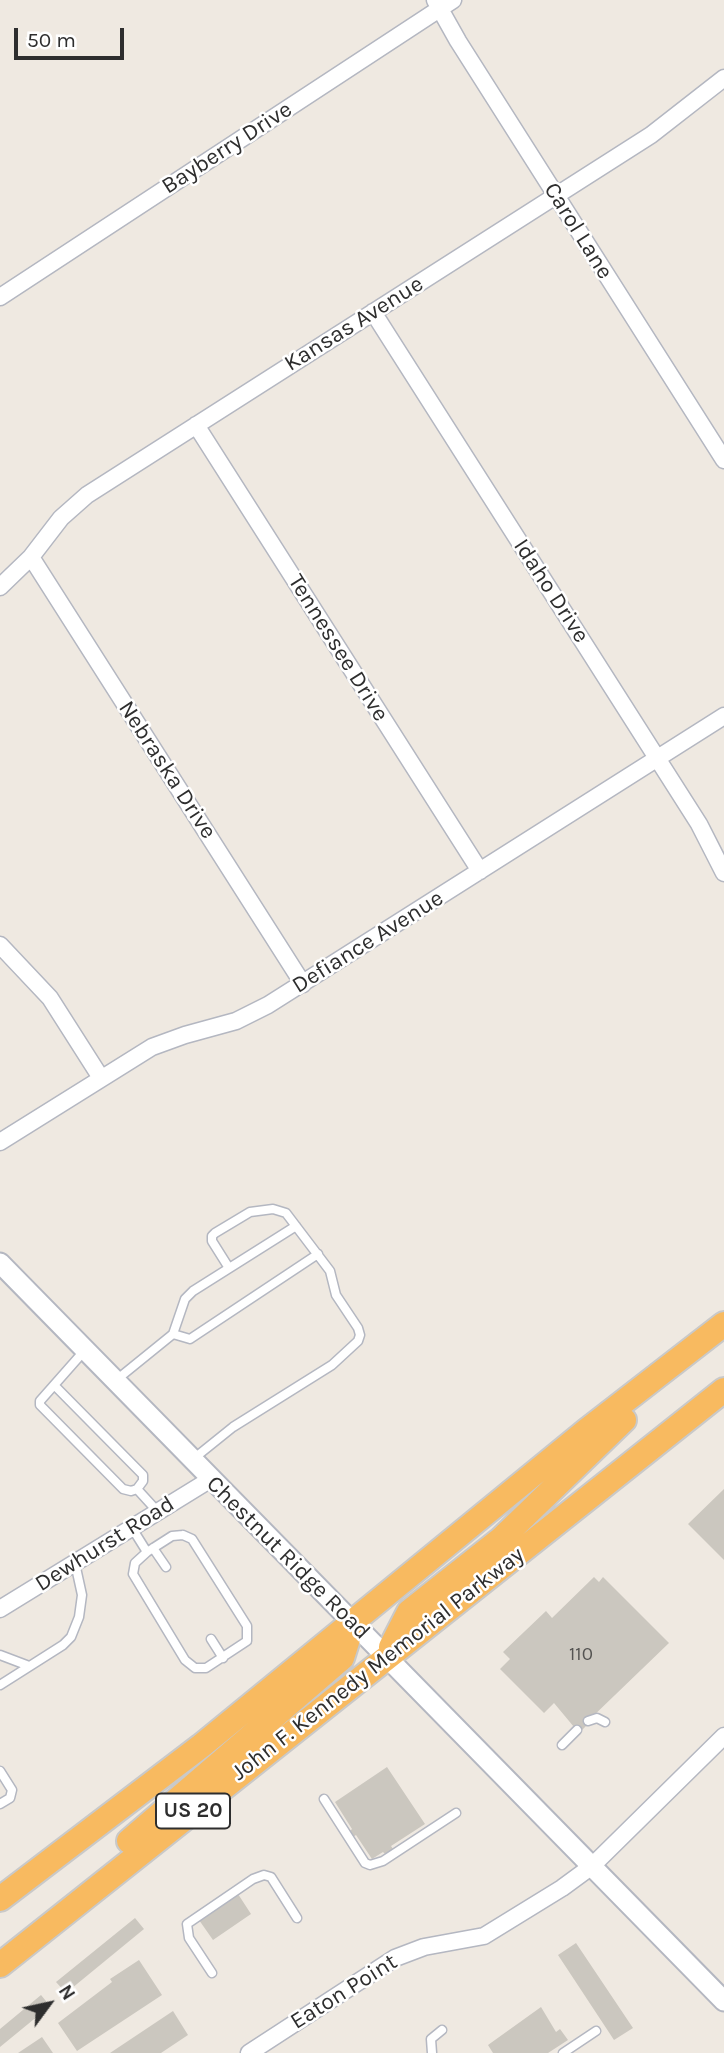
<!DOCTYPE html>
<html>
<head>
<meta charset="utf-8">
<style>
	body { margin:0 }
	#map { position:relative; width:724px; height:2053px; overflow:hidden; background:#efe9e1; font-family:Karla,sans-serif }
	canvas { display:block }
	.north { position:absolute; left:14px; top:1969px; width:70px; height:70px; -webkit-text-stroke:5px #fff; paint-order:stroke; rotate:57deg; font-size:19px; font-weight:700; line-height:28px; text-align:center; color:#2e2e2e }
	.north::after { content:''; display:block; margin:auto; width:24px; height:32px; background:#2e2e2e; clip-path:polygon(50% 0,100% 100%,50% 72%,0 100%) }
	.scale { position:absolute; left:14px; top:28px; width:110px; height:32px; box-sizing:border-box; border:4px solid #2e2e2e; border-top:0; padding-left:9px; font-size:21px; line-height:24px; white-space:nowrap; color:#2e2e2e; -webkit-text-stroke:5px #fff; paint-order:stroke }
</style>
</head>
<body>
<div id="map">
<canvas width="724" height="2053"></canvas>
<div class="north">N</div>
<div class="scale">50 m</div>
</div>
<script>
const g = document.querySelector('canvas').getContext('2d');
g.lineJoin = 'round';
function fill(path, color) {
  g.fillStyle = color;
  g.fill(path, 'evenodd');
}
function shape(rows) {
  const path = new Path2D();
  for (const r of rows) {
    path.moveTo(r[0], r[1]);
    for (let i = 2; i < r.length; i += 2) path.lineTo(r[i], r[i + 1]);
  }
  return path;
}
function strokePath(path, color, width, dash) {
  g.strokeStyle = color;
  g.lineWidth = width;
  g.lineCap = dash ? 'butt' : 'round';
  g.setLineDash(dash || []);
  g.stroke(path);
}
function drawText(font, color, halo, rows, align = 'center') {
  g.font = font + ' Karla,sans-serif';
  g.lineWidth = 5;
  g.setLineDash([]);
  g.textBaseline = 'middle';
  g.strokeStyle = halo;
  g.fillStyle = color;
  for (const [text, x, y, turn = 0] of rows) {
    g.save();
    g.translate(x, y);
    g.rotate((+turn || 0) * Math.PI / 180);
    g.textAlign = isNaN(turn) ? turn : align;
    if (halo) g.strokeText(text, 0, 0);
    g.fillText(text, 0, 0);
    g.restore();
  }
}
fill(shape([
	[724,1489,724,1560,688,1524],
	[594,1577,599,1582,603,1577,669,1643,588,1721,590,1722,579,1733,554,1703,544,1713,500,1669,510,1659,503,1652,546,1611,552,1618],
	[387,1767,425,1824,391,1846,393,1849,385,1854,383,1852,372,1859,356,1835,353,1837,350,1831,352,1829,335,1802],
	[238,1894,251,1914,213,1940,199,1920],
	[135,1918,144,1929,66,1993,56,1982],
	[576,1943,633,2028,614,2040,558,1955],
	[139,1960,162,1995,77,2051,58,2023,112,1982,110,1979],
	[41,1995,50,2006,0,2047,0,2029],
	[541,2007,556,2032,560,2029,568,2040,548,2053,493,2053,488,2045],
	[173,2011,188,2035,161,2053,110,2053],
	[42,2037,53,2053,18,2053]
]), '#cbc7bf');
const service = shape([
	[173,1334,190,1339,318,1254],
	[115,1381,173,1334,185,1299,193,1291,296,1226],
	[54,1385,143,1475,143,1481,137,1489,131,1491,123,1489,40,1405,40,1401,85,1350],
	[192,1460,233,1427,332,1365,358,1341,360,1335,358,1328,336,1295,330,1271,286,1213,273,1209,250,1212,215,1233,212,1236,212,1241,229,1268],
	[137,1489,158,1512],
	[132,1528,147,1552],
	[183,1535,192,1539,247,1626,247,1641,206,1668,195,1668,185,1660,133,1574,135,1563,147,1552,172,1536,183,1535],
	[153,1548,166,1567],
	[211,1639,223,1658],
	[0,1655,29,1666],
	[0,1685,63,1645,71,1637,79,1617,82,1595,75,1563],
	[588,1721,597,1718,605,1722],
	[562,1745,577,1730],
	[0,1771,12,1790,10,1798,0,1804],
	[324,1799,365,1863,370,1865,383,1861,456,1813],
	[212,1973,189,1938,187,1924,253,1879,264,1875,271,1877,297,1918],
	[432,2053,431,2039,442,2030],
	[563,2053,596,2031]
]);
const minor = shape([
	[435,0,458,41,724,460],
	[0,297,453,0],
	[373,312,699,824,724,873],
	[196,425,480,871],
	[31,557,303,984],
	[0,587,31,557,61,518,87,495,651,135,724,78],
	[0,945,50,998,101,1078],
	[0,1142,152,1047,185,1035,236,1021,268,1005,724,716],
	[0,1609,211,1479],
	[249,2053,395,1958,424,1947,484,1936,562,1888,592,1866,724,1736]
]);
const tertiary = shape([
	[0,1263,724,2001]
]);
const trunk = shape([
	[391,1647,409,1612,500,1540,624,1420],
	[129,1841,342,1658,353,1623],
	[0,1899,201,1746,586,1431,724,1324],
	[0,1965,724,1390]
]);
strokePath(service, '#b4b7c1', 11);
strokePath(minor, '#b4b7c1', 19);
strokePath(tertiary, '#b4b7c1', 23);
strokePath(trunk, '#c9c9c9', 28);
strokePath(service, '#fff', 8);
strokePath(minor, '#fff', 16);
strokePath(tertiary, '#fff', 19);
strokePath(trunk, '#f8ba60', 24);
drawText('19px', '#555452', null, [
	["110",581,1655]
]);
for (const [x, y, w] of [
	[193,1811,74]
]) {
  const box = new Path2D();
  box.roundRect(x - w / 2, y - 17.5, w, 35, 5);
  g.fillStyle = '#fff';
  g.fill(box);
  strokePath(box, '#2e2e2e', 2);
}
drawText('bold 21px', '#2e2e2e', null, [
	["US 20",193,1811]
]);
drawText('23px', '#2e2e2e', '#fff', [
	["Bayberry Drive",227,148,-33],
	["Carol Lane",578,231,58],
	["Kansas Avenue",354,324,-32],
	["Idaho Drive",551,591,57],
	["Tennessee Drive",338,648,58],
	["Nebraska Drive",167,770,57],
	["Defiance Avenue",368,942,-32],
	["Dewhurst Road",105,1544,-32],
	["Chestnut Ridge Road",288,1558,45],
	["John F. Kennedy Memorial Parkway",378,1664,-38],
	["Eaton Point",344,1992,-32]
]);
</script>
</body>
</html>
